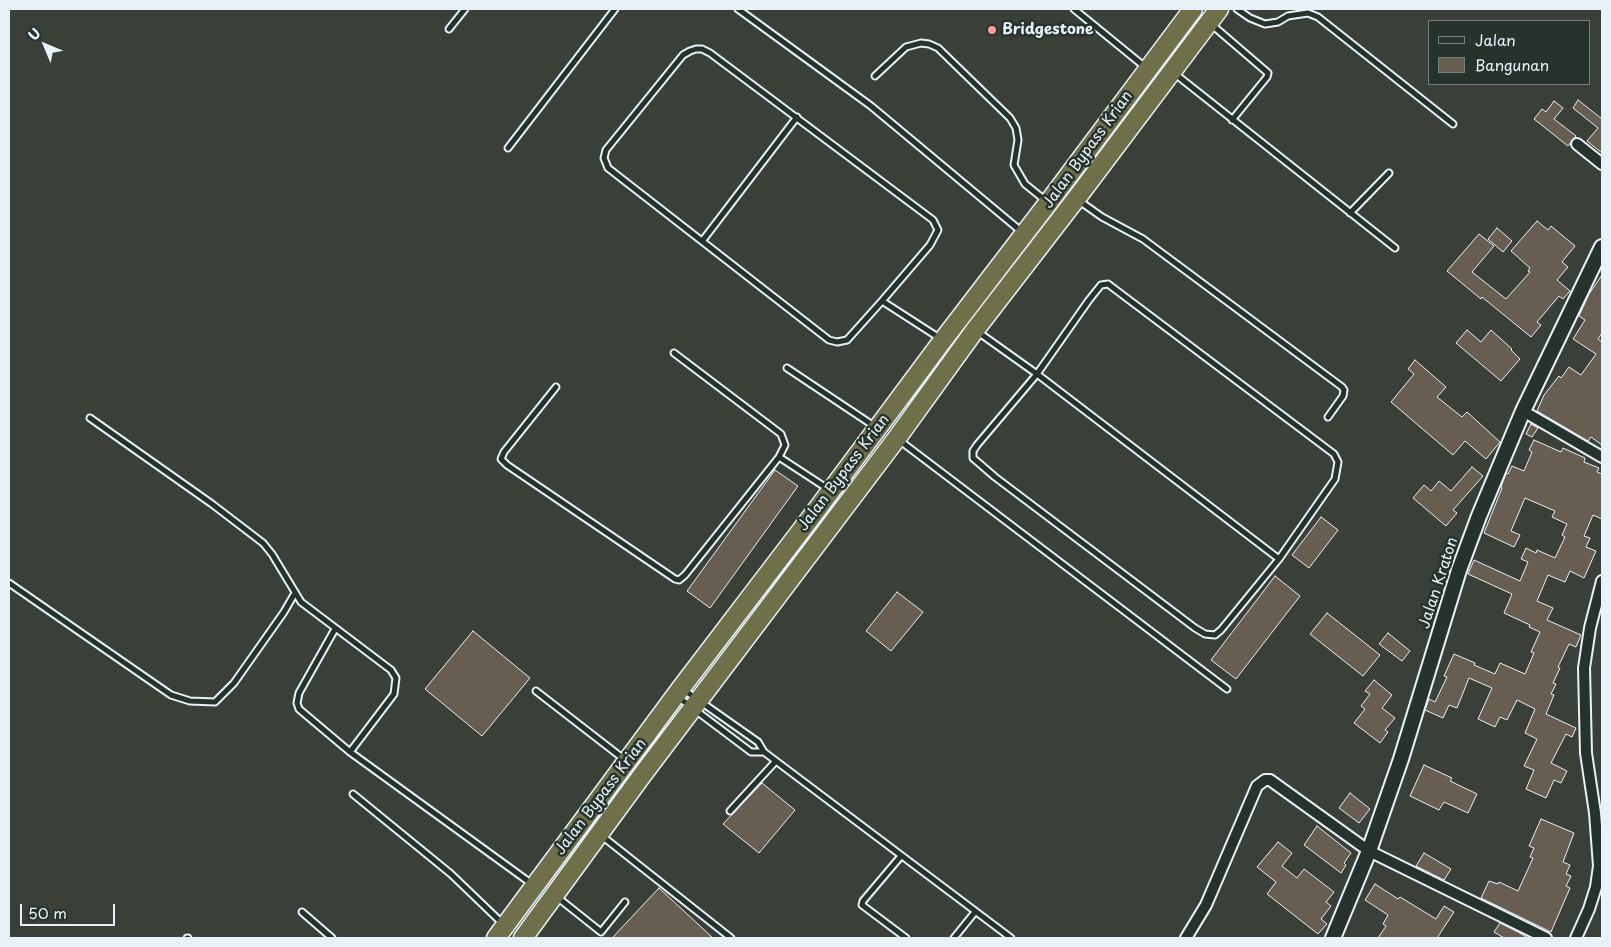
<!DOCTYPE html>
<html>
<head>
<meta charset="utf-8">
<style>
	body { margin:0 }
	#map { position:relative; width:1611px; height:947px; overflow:hidden; background:#3a4038; font-family:"Playpen Sans",sans-serif }
	canvas { display:block }
	.frame { position:absolute; inset:0; border:10px solid #e8f1f8; pointer-events:none }
	.legend { position:absolute; left:1428px; top:20px; width:162px; height:65px; box-sizing:border-box; background:#26332d; border:1px solid #747f7e; margin:0; padding:6px 9px; list-style:none; font-size:15px; color:#e8f1f8 }
	.legend li { display:flex; align-items:center; gap:10px; height:25px }
	.legend b { width:25px; border:1px solid #747f7e }
	.north { position:absolute; left:20px; top:20px; width:50px; height:50px; -webkit-text-stroke:4px #26332d; paint-order:stroke; rotate:315deg; font-size:14px; font-weight:700; line-height:20px; text-align:center; color:#e8f1f8 }
	.north::after { content:''; display:block; margin:auto; width:18px; height:22px; background:#e8f1f8; clip-path:polygon(50% 0,100% 100%,50% 72%,0 100%) }
	.scale { position:absolute; left:20px; top:904px; width:95px; height:22px; box-sizing:border-box; border:2px solid #e8f1f8; border-top:0; padding-left:6px; font-size:15px; line-height:18px; white-space:nowrap; color:#e8f1f8; -webkit-text-stroke:4px #26332d; paint-order:stroke }
</style>
</head>
<body>
<div id="map">
<canvas width="1611" height="947"></canvas>
<div class="frame"></div>
<ul class="legend">
<li><b style="height:6px;background:#26332d"></b>Jalan</li>
<li><b style="height:14px;background:#675e51"></b>Bangunan</li>
</ul>
<div class="north">U</div>
<div class="scale">50 m</div>
</div>
<script>
const g = document.querySelector('canvas').getContext('2d');
g.lineJoin = 'round';
function fill(path, color) {
  g.fillStyle = color;
  g.fill(path, 'evenodd');
}
function shape(rows) {
  const path = new Path2D();
  for (const r of rows) {
    path.moveTo(r[0], r[1]);
    for (let i = 2; i < r.length; i += 2) path.lineTo(r[i], r[i + 1]);
  }
  return path;
}
function strokePath(path, color, width, dash) {
  g.strokeStyle = color;
  g.lineWidth = width;
  g.lineCap = dash ? 'butt' : 'round';
  g.setLineDash(dash || []);
  g.stroke(path);
}
function drawText(font, color, halo, rows, align = 'center') {
  g.font = font + ' "Playpen Sans",sans-serif';
  g.lineWidth = 5;
  g.setLineDash([]);
  g.textBaseline = 'middle';
  g.strokeStyle = halo;
  g.fillStyle = color;
  for (const [text, x, y, turn = 0] of rows) {
    g.save();
    g.translate(x, y);
    g.rotate((+turn || 0) * Math.PI / 180);
    g.textAlign = isNaN(turn) ? turn : align;
    if (halo) g.strokeText(text, 0, 0);
    g.fillText(text, 0, 0);
    g.restore();
  }
}
const building = shape([
	[1578,100,1602,119,1602,153,1587,141,1598,128,1573,108,1578,100],
	[1554,101,1563,108,1554,119,1576,136,1568,146,1534,119,1542,109,1546,112,1554,101],
	[1537,221,1548,230,1551,226,1575,246,1562,262,1568,267,1557,280,1570,291,1563,299,1559,296,1537,322,1541,325,1531,337,1482,297,1481,299,1447,271,1479,234,1494,246,1472,272,1506,299,1530,272,1528,271,1530,268,1511,251,1537,221],
	[1497,228,1512,241,1503,252,1488,239,1497,228],
	[1602,275,1602,333,1598,339,1602,342,1602,445,1591,437,1588,441,1537,411,1544,395,1559,376,1561,378,1569,367,1581,375,1596,354,1573,339,1585,320,1579,316,1589,294,1602,275],
	[1467,330,1481,342,1491,330,1512,349,1511,350,1520,359,1501,381,1456,343,1467,330],
	[1415,360,1446,387,1437,397,1462,417,1467,412,1500,442,1486,459,1465,441,1453,455,1391,402,1414,374,1408,369,1415,360],
	[1531,424,1538,428,1532,437,1526,434,1531,424],
	[1534,440,1561,452,1563,448,1585,458,1584,462,1599,468,1597,472,1602,474,1602,519,1593,515,1584,536,1590,538,1586,547,1596,551,1584,578,1570,571,1565,582,1548,575,1537,601,1553,608,1547,620,1581,635,1576,647,1569,644,1558,667,1560,668,1553,683,1556,684,1551,694,1554,695,1546,714,1576,728,1572,737,1566,734,1551,763,1567,771,1561,783,1554,780,1546,798,1526,789,1534,770,1524,766,1537,739,1525,733,1535,709,1517,700,1507,720,1500,717,1495,727,1478,719,1492,688,1469,678,1457,708,1449,705,1443,718,1425,710,1429,699,1435,702,1447,677,1444,676,1454,654,1475,663,1474,665,1495,674,1500,663,1525,674,1534,653,1531,652,1540,632,1529,627,1530,625,1504,613,1512,594,1468,574,1474,560,1520,581,1528,562,1521,559,1526,548,1536,553,1537,550,1555,558,1565,537,1562,535,1567,524,1552,517,1555,511,1525,498,1511,531,1520,535,1514,547,1484,533,1502,488,1501,487,1506,473,1508,474,1512,466,1524,471,1532,452,1529,450,1534,440],
	[1472,467,1483,476,1453,510,1457,513,1446,526,1413,498,1424,485,1431,491,1439,481,1451,491,1472,467],
	[775,470,798,486,710,608,687,591,775,470],
	[1321,517,1338,530,1309,568,1292,555,1321,517],
	[1275,576,1300,596,1236,679,1211,660,1275,576],
	[897,592,923,612,891,651,866,631,897,592],
	[1327,613,1380,655,1363,676,1310,634,1327,613],
	[473,631,530,678,482,736,425,689,473,631],
	[1388,633,1410,651,1402,661,1379,644,1388,633],
	[1374,680,1392,695,1382,708,1395,718,1385,730,1388,732,1380,743,1354,723,1365,709,1361,706,1370,694,1365,691,1374,680],
	[1424,765,1452,778,1450,781,1477,794,1468,813,1444,802,1439,810,1410,796,1424,765],
	[762,783,795,810,759,853,723,824,762,783],
	[1350,793,1370,809,1359,823,1339,808,1350,793],
	[1541,819,1574,833,1563,862,1570,865,1566,874,1571,876,1566,886,1570,888,1551,932,1481,898,1489,881,1498,884,1499,882,1518,891,1533,858,1530,857,1534,848,1529,846,1541,819],
	[1317,826,1351,853,1344,863,1346,865,1341,873,1304,845,1317,826],
	[1278,842,1292,853,1282,866,1297,878,1304,869,1334,892,1326,902,1331,906,1321,919,1327,924,1318,934,1267,894,1276,882,1257,867,1278,842],
	[1424,853,1451,869,1444,880,1416,866,1424,853],
	[1375,884,1398,899,1400,897,1436,919,1444,906,1454,912,1437,938,1378,938,1386,926,1383,924,1388,915,1365,900,1375,884],
	[659,888,713,938,612,938,659,888],
	[1500,923,1518,932,1528,938,1504,938,1494,932,1500,923]
]);
fill(building, '#675e51');
strokePath(building, '#e8f1f8', 1);
const service = shape([
	[738,9,871,106,1022,232],
	[1074,9,1145,67],
	[1237,9,1250,18,1265,24,1278,22,1288,16,1308,13,1318,17,1453,124],
	[1211,24,1268,73,1267,77,1232,120],
	[449,29,465,9],
	[1174,73,1395,248],
	[875,76,906,47,921,43,929,44,938,48,1010,118,1016,128,1018,140,1014,165,1025,184,1046,201],
	[508,148,615,9],
	[1078,200,1102,217,1143,239,1342,387,1344,390,1343,396,1328,417],
	[1350,213,1389,173],
	[703,240,797,117],
	[1108,284,1334,454,1338,462,1335,479,1279,559,1221,630,1215,635,1205,634,1195,628,995,477,973,458,973,451,977,445,1037,374,1089,300,1101,285,1108,284],
	[882,301,847,340,837,342,829,340,608,168,604,158,606,150,683,55,690,51,696,49,702,49,710,53,933,220,938,230,930,245,882,301,941,339],
	[978,332,1037,374,1279,559],
	[674,353,781,434,785,445,779,457],
	[787,368,874,426],
	[556,387,504,452,501,459,507,465,675,579,679,580,685,575,779,457,828,489],
	[90,418,212,504,263,543,272,554,301,602,391,670,396,678,394,694,350,752],
	[899,440,1227,689],
	[9,583,171,695,190,701,215,702,234,683,284,612,295,593],
	[335,629,299,693,297,703,299,709,350,752,532,884],
	[684,690,758,742,764,752,1011,938],
	[536,691,625,760],
	[678,697,751,752,764,752],
	[353,794,451,874,502,923],
	[730,811,776,761],
	[602,836,731,938],
	[901,856,863,901,862,905,906,938],
	[557,897,601,932,625,902],
	[302,912,332,938],
	[187,938,188,938],
	[954,938,975,912]
]);
const minor = shape([
	[1577,144,1602,164],
	[1523,411,1602,457],
	[1186,938,1206,905,1257,786,1265,780,1270,780,1369,851,1546,938],
	[1576,938,1589,909,1596,887,1599,866,1595,813,1586,753,1584,668,1590,628,1602,581]
]);
const tertiary = shape([
	[1333,938,1369,851,1401,759,1459,570,1479,516,1523,411,1602,247]
]);
const trunk = shape([
	[496,938,681,688,809,520,943,340,1048,203,1193,9],
	[523,938,643,774,897,438,975,330,1076,199,1219,9]
]);
strokePath(service, '#e8f1f8', 9);
strokePath(minor, '#e8f1f8', 14);
strokePath(tertiary, '#e8f1f8', 18);
strokePath(trunk, '#e8f1f8', 21);
strokePath(service, '#26332d', 5);
strokePath(minor, '#26332d', 10);
strokePath(tertiary, '#26332d', 14);
strokePath(trunk, '#6f704a', 18);
for (const [x, y, r, color] of [
	[992,30,5,"#ff9aa2"]
]) {
  const dot = new Path2D();
  dot.arc(x, y, r, 0, 2 * Math.PI);
  g.fillStyle = color;
  g.fill(dot);
  strokePath(dot, '#26332d', 2);
}
drawText('bold 15px', '#e8f1f8', '#26332d', [
	["Bridgestone",1002,30]
], 'left');
drawText('15px', '#e8f1f8', '#26332d', [
	["Jalan Bypass Krian",1088,150,-54],
	["Jalan Bypass Krian",844,473,-53],
	["Jalan Kraton",1439,583,-72],
	["Jalan Bypass Krian",601,797,-53]
]);
</script>
</body>
</html>
